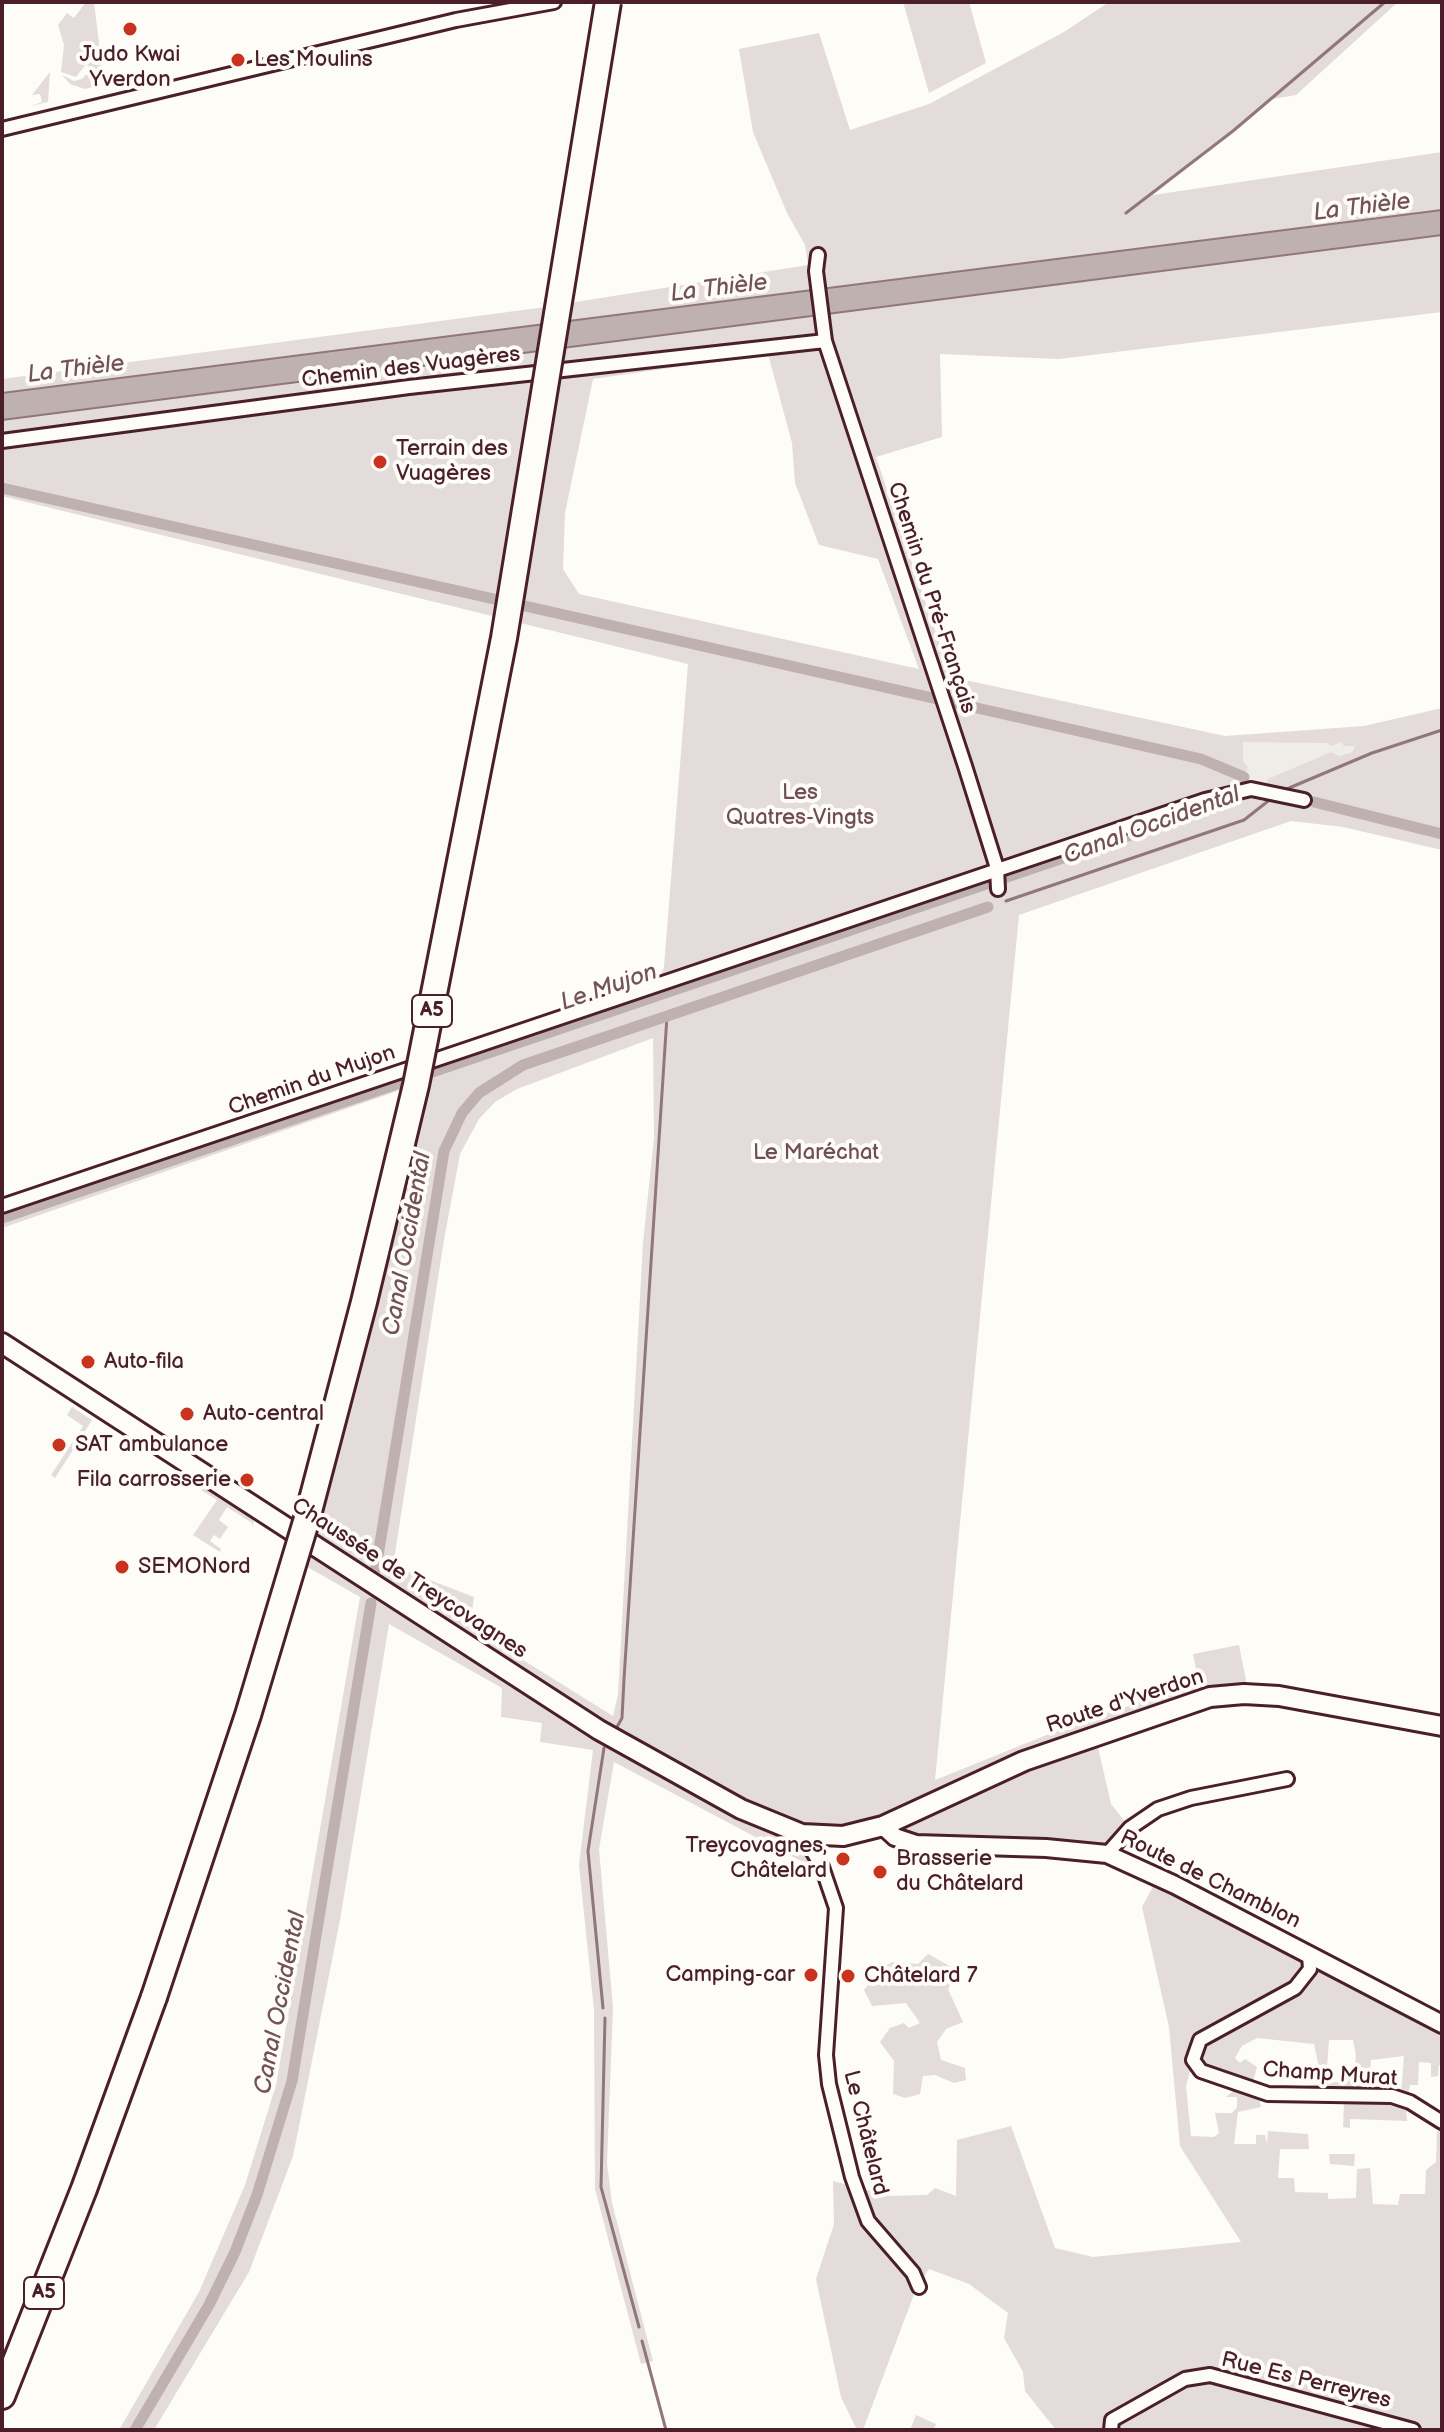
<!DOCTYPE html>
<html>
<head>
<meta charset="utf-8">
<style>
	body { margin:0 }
	#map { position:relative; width:1444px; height:2432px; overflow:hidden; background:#fdfcf7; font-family:"Balsamiq Sans",sans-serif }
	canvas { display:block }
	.frame { position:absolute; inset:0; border:4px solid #4a1f2b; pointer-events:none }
</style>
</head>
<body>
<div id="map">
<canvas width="1444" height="2432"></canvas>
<div class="frame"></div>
</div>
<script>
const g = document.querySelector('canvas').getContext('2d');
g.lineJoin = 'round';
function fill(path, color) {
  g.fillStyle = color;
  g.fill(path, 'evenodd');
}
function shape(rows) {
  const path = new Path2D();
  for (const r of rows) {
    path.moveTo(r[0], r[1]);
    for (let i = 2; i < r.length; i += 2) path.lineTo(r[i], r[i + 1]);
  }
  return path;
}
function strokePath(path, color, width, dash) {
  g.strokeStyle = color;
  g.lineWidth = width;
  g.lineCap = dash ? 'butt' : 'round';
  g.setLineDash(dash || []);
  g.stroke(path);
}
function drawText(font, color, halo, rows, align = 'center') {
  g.font = font + ' "Balsamiq Sans",sans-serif';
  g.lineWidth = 8;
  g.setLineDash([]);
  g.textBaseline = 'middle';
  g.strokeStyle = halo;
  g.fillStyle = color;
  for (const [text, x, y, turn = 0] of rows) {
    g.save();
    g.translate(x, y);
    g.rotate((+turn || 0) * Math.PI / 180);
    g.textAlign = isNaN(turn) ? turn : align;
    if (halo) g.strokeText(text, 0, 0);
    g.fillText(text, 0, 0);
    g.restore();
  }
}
fill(shape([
	[1342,741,1355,746,1352,751,1265,791,1238,791,1248,767,1243,761,1242,742]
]), '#f0ece8');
fill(shape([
	[86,2,94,2,104,84,85,89,70,84,62,75,74,81,82,79,89,71,87,63,76,77,61,72,64,45,58,25,67,13,74,18],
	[903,2,969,2,986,63,929,93],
	[1109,2,1398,2,1296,95,1272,99,1153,195,1442,152,1442,210,2,393,2,379,538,308,808,265,805,245,787,213,753,132,739,49,819,33,850,130,929,104,1064,32],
	[50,72,48,102,31,106,42,102,40,94,32,95],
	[1442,235,1442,312,1059,359,940,354,942,437,876,457,951,677,1225,736,1364,726,1442,708,1442,850,1343,827,1291,821,1019,915,935,1780,1074,1724,1192,1685,1200,1688,1193,1654,1239,1645,1246,1680,1244,1694,1095,1734,1111,1804,1130,1828,1107,1854,916,1844,883,1826,803,1834,816,1857,812,1867,614,1762,599,1849,613,2008,607,2163,612,2203,653,2361,641,2364,595,2189,594,2010,579,1865,593,1750,540,1742,542,1723,501,1717,502,1688,389,1624,340,1920,293,2156,249,2272,154,2430,119,2430,199,2292,245,2185,276,2085,360,1597,304,1565,415,1085,2,1228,2,1206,660,978,664,967,688,664,2,496,2,420],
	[768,354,792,443,795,483,819,545,878,559,919,669,579,594,563,569,565,513,593,379],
	[1243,742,1328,743,1331,746,1341,742,1344,746,1355,746,1352,752,1339,756,1331,752,1268,779,1265,791,1239,791,1248,767,1243,761],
	[653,1038,654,1138,643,1243,618,1695,613,1716,470,1627,474,1597,393,1566,444,1240,460,1154,479,1119,495,1102,517,1089],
	[72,1407,92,1420,55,1478,51,1475,83,1426,67,1415],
	[190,1478,254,1520,252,1528,252,1523,227,1507,219,1520,228,1527,220,1539,214,1535,210,1541,221,1549,220,1552,193,1535,217,1500,188,1482],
	[1158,1877,1442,2024,1442,2065,1439,2065,1438,2076,1431,2077,1431,2063,1419,2062,1418,2085,1410,2085,1408,2096,1401,2093,1404,2056,1371,2060,1368,2095,1296,2096,1296,2087,1353,2080,1356,2056,1353,2040,1329,2040,1327,2067,1319,2067,1314,2044,1257,2038,1242,2046,1235,2058,1240,2063,1245,2059,1257,2067,1251,2089,1193,2061,1186,2086,1191,2136,1214,2137,1219,2133,1215,2113,1232,2113,1237,2107,1237,2097,1226,2097,1234,2090,1259,2098,1261,2107,1238,2112,1234,2144,1256,2144,1256,2135,1265,2135,1267,2144,1268,2131,1308,2134,1309,2149,1280,2149,1278,2178,1294,2178,1295,2192,1328,2193,1328,2199,1356,2198,1357,2169,1370,2168,1373,2204,1398,2205,1400,2194,1425,2194,1426,2170,1436,2162,1437,2132,1442,2124,1442,2430,1056,2430,1025,2391,1023,2372,1004,2338,1008,2313,969,2284,929,2269,916,2289,863,2430,857,2430,841,2397,816,2279,834,2224,833,2181,891,2196,927,2195,935,2188,956,2196,957,2140,1011,2126,1055,2248,1093,2257,1241,2242,1180,2146,1169,2027,1142,1907],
	[928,1954,957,1970,948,1989,963,2022,946,2029,937,2042,941,2060,965,2068,966,2080,954,2083,935,2075,923,2076,920,2094,905,2098,893,2094,894,2061,880,2042,890,2028,904,2023,909,2028,920,2023,906,2003,872,2006,864,1990,880,1968,893,1962,918,1964],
	[1359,2100,1393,2102,1406,2107,1407,2121,1350,2119,1350,2128,1343,2127,1344,2104],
	[1329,2154,1355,2154,1354,2166,1330,2164],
	[916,2415,936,2424,934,2430,910,2430]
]), '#e3dcda');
const water = shape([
	[1442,210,1442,235,2,420,2,393,1442,210]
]);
fill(water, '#c0b1b1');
strokePath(water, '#91777b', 2);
strokePath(shape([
	[1126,213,1233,131,1385,2],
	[1282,791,1372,753,1442,730],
	[1006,901,1244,820,1272,798],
	[617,1727,622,1718,624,1679,667,1016],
	[603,2008,588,1851,604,1748],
	[605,2018,601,2187,639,2327],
	[642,2341,666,2430]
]), '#91777b', 3);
strokePath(shape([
	[2,488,1039,722,1201,759,1244,777],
	[1314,802,1442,834],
	[2,1218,1231,801],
	[376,1568,444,1151,462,1113,479,1093,523,1065,988,907],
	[135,2430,209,2305,235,2252,257,2195,292,2081,371,1603]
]), '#c0b1b1', 11);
const minor = shape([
	[2,129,456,20,554,2],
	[818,255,816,271,825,341,965,766,997,868,998,889],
	[2,441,409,387,825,341],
	[2,1206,1205,800,1251,789,1304,800],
	[802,1834,822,1867,836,1908,826,2055,829,2084,852,2177,868,2221,913,2273,919,2287],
	[1107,1854,1130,1828,1158,1809,1191,1798,1287,1779],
	[1309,1955,1310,1969,1295,1988,1200,2040,1193,2060,1201,2071,1268,2094,1392,2096,1410,2102,1442,2122],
	[1111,2430,1112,2420,1185,2379,1210,2375,1413,2430]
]);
const tertiary = shape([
	[883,1826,895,1837,916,1844,1046,1848,1107,1854,1175,1885,1442,2024]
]);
const secondary = shape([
	[2,1343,599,1730,741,1809,802,1834,843,1836,883,1826,1024,1761,1210,1697,1244,1694,1279,1696,1442,1726]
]);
const motorway = shape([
	[2,2396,84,2189,154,1997]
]);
strokePath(minor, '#4a1f2b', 18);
strokePath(tertiary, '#4a1f2b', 22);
strokePath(secondary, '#4a1f2b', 24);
strokePath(motorway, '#4a1f2b', 30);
strokePath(minor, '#fdfcf7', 12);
strokePath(tertiary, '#fdfcf7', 16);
strokePath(secondary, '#fdfcf7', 18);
strokePath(motorway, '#fdfcf7', 24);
const motorwayBridge = shape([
	[154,1997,248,1715,308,1515,364,1302,416,1085,504,638,608,2]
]);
strokePath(motorwayBridge, '#4a1f2b', 30, []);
strokePath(motorwayBridge, '#fdfcf7', 24);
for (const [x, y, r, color] of [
	[130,29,8,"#c8321e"],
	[238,60,8,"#c8321e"],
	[380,462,8,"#c8321e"],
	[88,1362,8,"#c8321e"],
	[187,1414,8,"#c8321e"],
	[59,1445,8,"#c8321e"],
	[247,1480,8,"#c8321e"],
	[122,1567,8,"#c8321e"],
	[843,1859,8,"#c8321e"],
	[880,1872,8,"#c8321e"],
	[811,1975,8,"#c8321e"],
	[848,1976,8,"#c8321e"]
]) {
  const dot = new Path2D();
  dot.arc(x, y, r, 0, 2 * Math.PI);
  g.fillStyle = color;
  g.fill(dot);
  strokePath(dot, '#fdfcf7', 3);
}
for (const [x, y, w] of [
	[432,1011,40],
	[44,2293,40]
]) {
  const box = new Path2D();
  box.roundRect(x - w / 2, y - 16, w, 32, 6);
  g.fillStyle = '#fdfcf7';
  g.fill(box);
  strokePath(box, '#4a1f2b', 2);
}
drawText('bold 20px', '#4a1f2b', null, [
	["A5",432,1011],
	["A5",44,2293]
]);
drawText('22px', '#4a1f2b', '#fdfcf7', [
	["Judo Kwai",130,55,"center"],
	["Yverdon",130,80,"center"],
	["Les Moulins",254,60],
	["Terrain des",396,449],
	["Vuagères",396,474],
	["Auto-fila",104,1362],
	["Auto-central",203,1414],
	["SAT ambulance",75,1445],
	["Fila carrosserie",231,1480,"right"],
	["SEMONord",138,1567],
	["Treycovagnes,",827,1846,"right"],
	["Châtelard",827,1871,"right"],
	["Brasserie",896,1859],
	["du Châtelard",896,1884],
	["Camping-car",795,1975,"right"],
	["Châtelard 7",864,1976]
], 'left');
drawText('22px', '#4a1f2b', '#fdfcf7', [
	["Chemin des Vuagères",411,368,-7],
	["Chemin du Pré-Français",931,598,72],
	["Chemin du Mujon",312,1081,-19],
	["Chaussée de Treycovagnes",409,1579,33],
	["Route d'Yverdon",1125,1702,-18],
	["Route de Chamblon",1210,1880,26],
	["Champ Murat",1330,2075,4],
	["Le Châtelard",865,2133,76],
	["Rue Es Perreyres",1306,2381,14]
]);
drawText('22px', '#704e57', '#fdfcf7', [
	["Les",800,793],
	["Quatres-Vingts",800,818],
	["Le Maréchat",816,1153]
]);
drawText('italic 24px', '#73525a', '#fdfcf7', [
	["La Thièle",1362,208,-7],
	["La Thièle",719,289,-7],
	["La Thièle",76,370,-7],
	["Canal Occidental",1152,826,-20],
	["Le Mujon",609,988,-19],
	["Canal Occidental",408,1244,-80],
	["Canal Occidental",281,2003,-79]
]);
</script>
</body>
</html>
